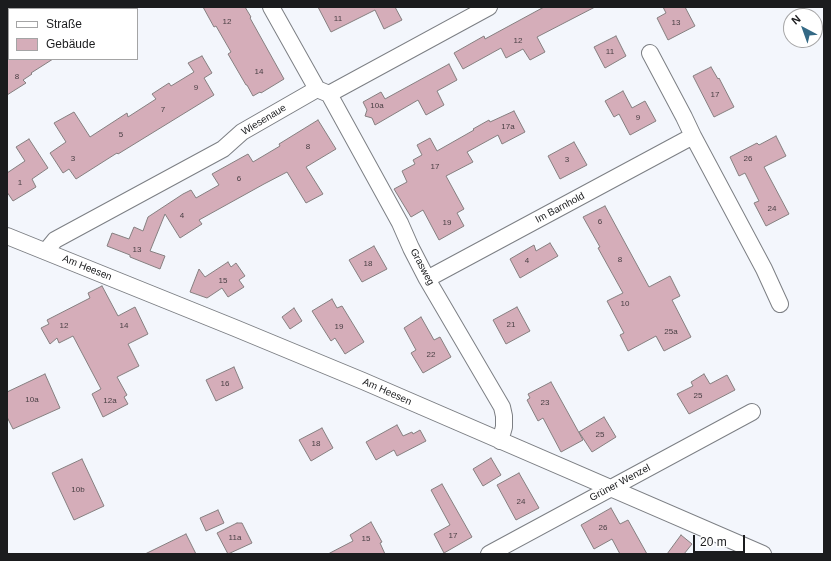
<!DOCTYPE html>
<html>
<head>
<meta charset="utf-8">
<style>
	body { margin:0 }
	#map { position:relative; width:831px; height:561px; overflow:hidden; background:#f3f6fc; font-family:Arial,sans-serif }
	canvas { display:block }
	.frame { position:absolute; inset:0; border:8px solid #1b1c1e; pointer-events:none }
	.legend { position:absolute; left:8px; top:8px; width:130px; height:52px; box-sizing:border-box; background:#fff; border:1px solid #a4a4a5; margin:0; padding:5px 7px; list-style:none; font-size:12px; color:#1b1c1e }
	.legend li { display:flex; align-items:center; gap:8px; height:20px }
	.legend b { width:20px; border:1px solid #a4a4a5 }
	.north { position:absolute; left:783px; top:8px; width:40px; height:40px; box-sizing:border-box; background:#fff; border:1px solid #a4a4a5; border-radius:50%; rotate:319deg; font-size:11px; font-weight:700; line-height:16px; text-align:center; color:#1b1c1e }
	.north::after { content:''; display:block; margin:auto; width:14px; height:18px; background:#346985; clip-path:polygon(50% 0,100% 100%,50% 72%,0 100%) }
	.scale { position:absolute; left:693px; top:535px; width:52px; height:18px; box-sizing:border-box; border:2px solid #1b1c1e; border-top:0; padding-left:5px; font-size:12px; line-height:14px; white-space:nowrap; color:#1b1c1e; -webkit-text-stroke:3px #fff; paint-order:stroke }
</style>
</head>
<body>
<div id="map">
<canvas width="831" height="561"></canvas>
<div class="frame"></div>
<ul class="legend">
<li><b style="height:5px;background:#fff"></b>Straße</li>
<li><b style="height:11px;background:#d5adb9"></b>Gebäude</li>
</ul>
<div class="north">N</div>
<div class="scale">20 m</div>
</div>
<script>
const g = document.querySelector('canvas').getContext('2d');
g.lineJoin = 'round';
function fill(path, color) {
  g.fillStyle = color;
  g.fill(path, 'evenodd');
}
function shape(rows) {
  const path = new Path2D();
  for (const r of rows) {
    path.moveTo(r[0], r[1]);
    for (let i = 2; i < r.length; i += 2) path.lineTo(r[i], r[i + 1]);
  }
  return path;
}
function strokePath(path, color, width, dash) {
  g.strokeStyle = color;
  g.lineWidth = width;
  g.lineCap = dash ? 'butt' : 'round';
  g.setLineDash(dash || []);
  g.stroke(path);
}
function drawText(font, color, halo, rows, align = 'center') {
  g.font = font + ' Arial,sans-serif';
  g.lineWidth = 4;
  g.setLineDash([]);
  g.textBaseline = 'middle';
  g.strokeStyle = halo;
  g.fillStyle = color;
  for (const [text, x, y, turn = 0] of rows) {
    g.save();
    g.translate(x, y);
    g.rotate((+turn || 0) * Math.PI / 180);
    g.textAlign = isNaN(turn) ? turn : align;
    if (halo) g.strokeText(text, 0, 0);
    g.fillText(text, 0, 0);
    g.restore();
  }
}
const building = shape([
	[203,7,245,7,251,17,250,18,284,79,261,93,260,92,253,96,247,85,246,85,228,54,231,52,216,26,214,27,203,7],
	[318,7,395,7,402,20,384,29,375,10,331,32,318,7],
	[544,7,595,7,537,37,545,52,530,60,523,49,506,58,501,48,463,69,454,53,484,36,485,39,544,7],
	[663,7,685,7,695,26,668,40,657,18,666,13,663,7],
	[616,36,626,56,605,68,594,47,616,36],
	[202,56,212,73,204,78,214,95,118,154,117,153,76,179,69,169,63,173,50,153,66,142,54,123,74,112,90,137,127,113,128,117,156,99,152,94,169,83,171,86,194,72,188,63,202,56],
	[7,59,53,59,31,73,32,74,23,80,26,83,7,95,7,59],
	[449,64,457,80,437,91,444,105,426,115,418,100,375,125,372,118,365,116,367,110,363,102,381,92,385,99,449,64],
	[711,67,718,79,719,78,734,107,714,117,693,76,711,67],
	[623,91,632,108,645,101,656,121,630,135,619,114,614,117,605,101,623,91],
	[514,111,525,132,502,144,498,135,467,152,473,162,446,176,464,209,457,213,464,226,439,240,423,210,411,217,394,189,407,182,402,171,415,164,413,160,422,155,417,145,430,138,437,151,474,130,473,129,489,120,490,122,514,111],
	[318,120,336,149,306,167,323,194,306,203,287,172,264,184,199,220,202,224,180,238,165,214,150,251,165,256,160,269,130,257,130,255,107,246,112,233,129,239,134,227,143,231,148,217,183,194,191,190,196,198,219,185,212,174,248,154,253,162,280,146,279,144,318,120],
	[776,136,786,156,764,167,789,214,766,226,754,203,759,201,745,173,739,176,730,157,757,143,759,145,776,136],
	[29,139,48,168,32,179,36,187,13,201,7,192,7,173,25,161,16,147,29,139],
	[574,142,587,165,560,179,548,156,574,142],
	[605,206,649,287,670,276,680,296,672,300,691,337,664,351,656,336,628,351,620,335,624,333,607,301,623,293,598,248,600,247,583,217,605,206],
	[550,243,558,256,520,278,510,259,534,245,536,251,550,243],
	[374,246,387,269,362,282,349,260,374,246],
	[228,262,231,267,236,263,245,276,239,280,244,287,228,297,222,288,207,298,190,292,199,269,205,277,228,262],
	[102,286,118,316,135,307,148,334,128,344,139,366,117,377,127,395,124,397,128,404,103,417,92,394,101,389,73,336,59,343,57,338,50,344,41,328,49,324,47,320,90,298,88,293,102,286],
	[332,299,337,308,342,306,364,342,345,354,335,338,331,341,312,311,332,299],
	[517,307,530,331,506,344,493,320,517,307],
	[294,308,302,321,290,329,282,317,294,308],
	[421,317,434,340,440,337,451,357,423,373,411,353,416,350,404,328,421,317],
	[234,367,243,388,216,401,206,380,234,367],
	[45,374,60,408,13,429,7,417,7,392,45,374],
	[704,374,710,384,727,375,735,390,689,414,677,394,693,386,691,382,704,374],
	[551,382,583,440,561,452,543,418,538,421,527,400,530,398,528,394,551,382],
	[604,417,616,437,592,452,579,432,604,417],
	[397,425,403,436,412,432,413,434,420,430,426,441,397,456,394,450,376,460,366,442,397,425],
	[322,428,333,448,311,461,299,440,322,428],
	[491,458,501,475,483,486,473,469,491,458],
	[82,459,104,506,74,520,52,473,82,459],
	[519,473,539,508,516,520,497,485,519,473],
	[442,484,472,537,444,553,434,534,450,525,431,490,442,484],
	[611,508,620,524,628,520,647,554,620,554,612,539,594,549,581,525,611,508],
	[218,510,224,523,206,531,200,518,218,510],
	[371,522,382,542,380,543,385,554,328,554,353,541,350,535,371,522],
	[237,523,242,523,252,543,228,554,217,533,237,523],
	[186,534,196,554,145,554,186,534],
	[681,535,692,544,684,554,667,554,681,535]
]);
fill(building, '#d5adb9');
strokePath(building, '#857f80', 1);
const minor = shape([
	[271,7,317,89],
	[52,9,55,7],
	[7,38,9,36],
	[650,53,684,117,693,136],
	[329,94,400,223,411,248,427,279,502,407,504,416,504,427,500,441],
	[7,236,235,328,363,381,763,554],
	[46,251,55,240,223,149,242,132,317,89,329,94,489,7],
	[427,279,693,136,764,269,780,304],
	[489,554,752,412]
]);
strokePath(minor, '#7c7f84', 18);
strokePath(minor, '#fff', 16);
drawText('8px', '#4a4045', null, [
	["11",338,19],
	["12",227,22],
	["13",676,23],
	["12",518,41],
	["11",610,52],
	["14",259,72],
	["8",17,77],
	["9",196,88],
	["17",715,95],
	["10a",377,106],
	["7",163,110],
	["9",638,118],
	["17a",508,127],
	["5",121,135],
	["8",308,147],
	["3",73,159],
	["26",748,159],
	["3",567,160],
	["17",435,167],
	["6",239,179],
	["1",20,183],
	["24",772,209],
	["4",182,216],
	["6",600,222],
	["19",447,223],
	["13",137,250],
	["8",620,260],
	["4",527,261],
	["18",368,264],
	["15",223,281],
	["10",625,304],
	["21",511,325],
	["12",64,326],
	["14",124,326],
	["19",339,327],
	["25a",671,332],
	["22",431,355],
	["16",225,384],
	["25",698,396],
	["10a",32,400],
	["12a",110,401],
	["23",545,403],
	["25",600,435],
	["18",316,444],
	["10b",78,490],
	["24",521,502],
	["26",603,528],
	["17",453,536],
	["11a",235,538],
	["15",366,539]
]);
drawText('10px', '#1b1c1e', '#fff', [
	["Wiesenaue",264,120,-31],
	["Im Barnhold",560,208,-28],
	["Grasweg",422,267,62],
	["Am Heesen",87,268,22],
	["Am Heesen",387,392,24],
	["Grüner Wenzel",620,483,-28]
]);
</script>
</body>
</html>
